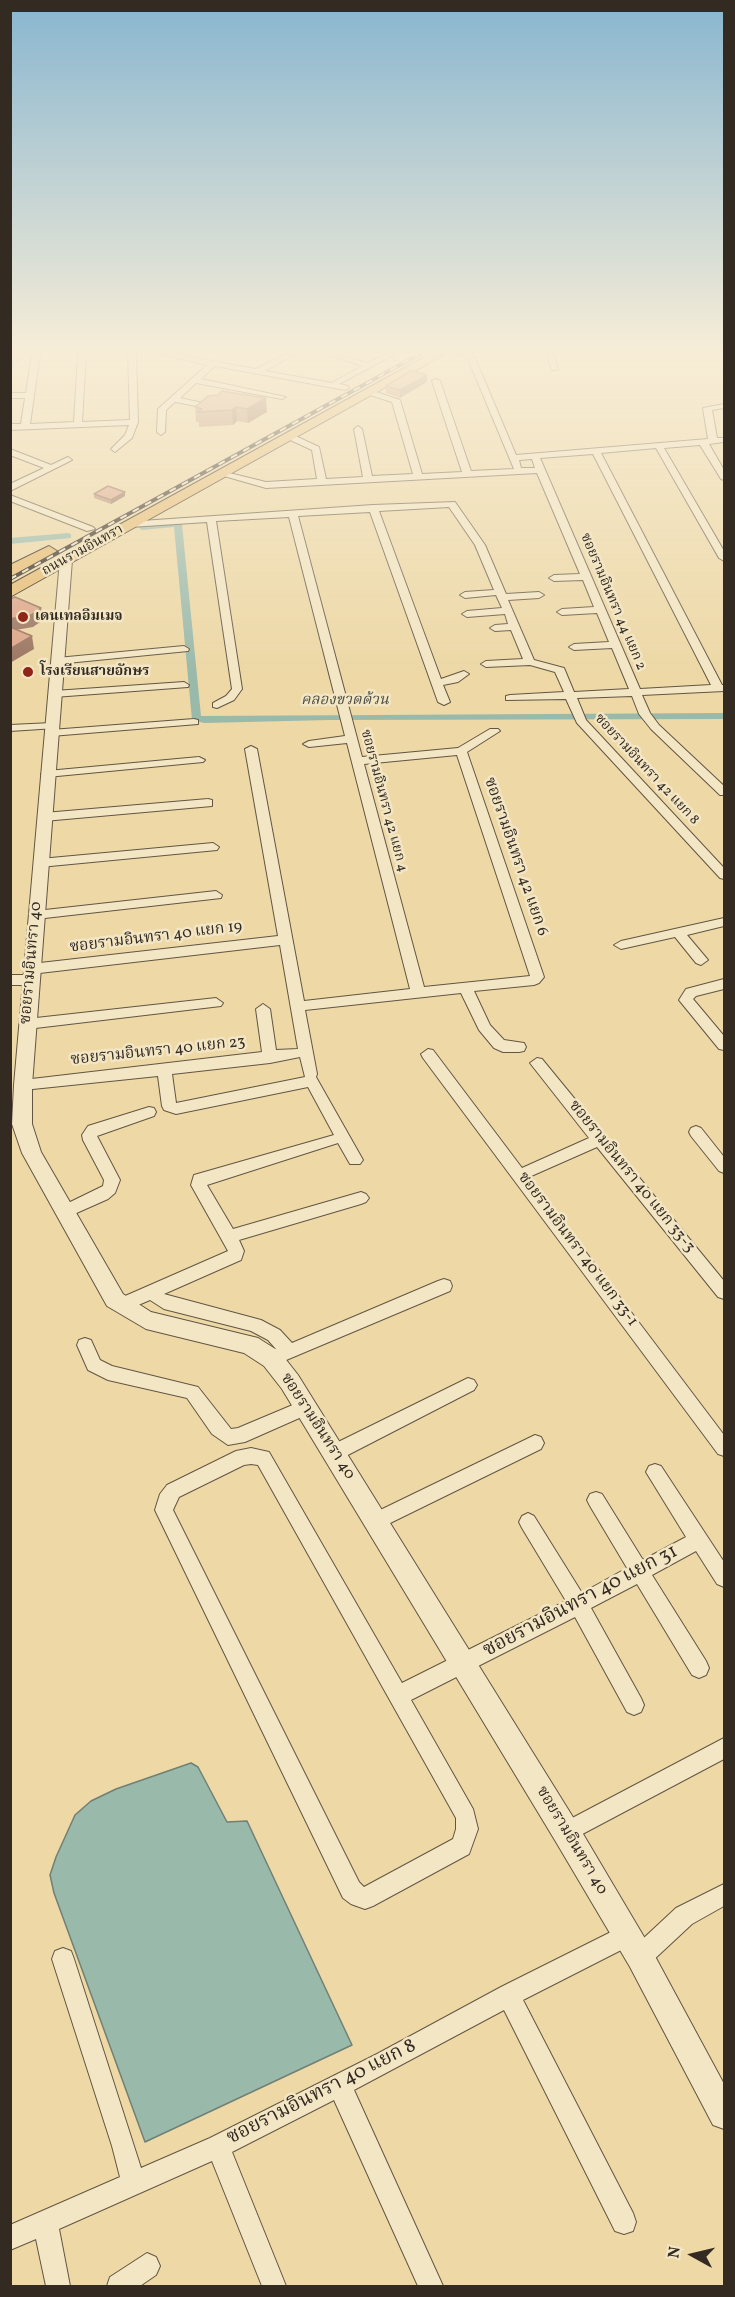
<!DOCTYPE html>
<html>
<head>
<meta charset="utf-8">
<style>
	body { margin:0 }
	#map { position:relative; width:735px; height:2297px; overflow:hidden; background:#edd8a6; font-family:Vollkorn,serif }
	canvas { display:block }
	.frame { position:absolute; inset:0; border:12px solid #332a22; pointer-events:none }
	.north { position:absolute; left:663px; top:2225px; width:60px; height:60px; -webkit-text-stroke:4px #f3e6c5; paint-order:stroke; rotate:278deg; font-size:16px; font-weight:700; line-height:24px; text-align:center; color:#332a22 }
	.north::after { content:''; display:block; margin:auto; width:21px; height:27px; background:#332a22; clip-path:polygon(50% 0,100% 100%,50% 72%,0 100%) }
</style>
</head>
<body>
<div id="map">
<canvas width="735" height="2297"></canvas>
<div class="frame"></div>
<div class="north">N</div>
</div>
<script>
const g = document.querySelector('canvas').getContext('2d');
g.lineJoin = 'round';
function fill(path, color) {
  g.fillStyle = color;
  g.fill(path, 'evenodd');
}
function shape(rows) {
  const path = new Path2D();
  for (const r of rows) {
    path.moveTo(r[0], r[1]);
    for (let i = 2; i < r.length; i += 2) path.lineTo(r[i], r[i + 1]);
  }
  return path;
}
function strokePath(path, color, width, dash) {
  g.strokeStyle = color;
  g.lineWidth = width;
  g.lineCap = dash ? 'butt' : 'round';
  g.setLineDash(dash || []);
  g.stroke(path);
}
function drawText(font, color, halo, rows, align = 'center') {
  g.font = font + ' Vollkorn,"Noto Serif Thai",serif';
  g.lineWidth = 5;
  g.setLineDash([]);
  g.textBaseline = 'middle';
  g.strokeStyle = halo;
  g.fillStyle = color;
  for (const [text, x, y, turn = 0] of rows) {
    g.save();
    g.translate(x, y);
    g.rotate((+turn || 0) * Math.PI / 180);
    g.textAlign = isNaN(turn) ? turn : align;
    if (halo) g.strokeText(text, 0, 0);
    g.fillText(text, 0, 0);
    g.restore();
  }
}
const water = shape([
	[191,1763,198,1767,227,1822,247,1821,352,2045,145,2142,54,1893,50,1875,56,1857,75,1815,91,1801,116,1789,191,1763]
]);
fill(water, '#99b9ab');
strokePath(water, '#708074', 1.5);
fill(shape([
	[20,354,28,354,10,370,10,363,20,354],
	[178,521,182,524,201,716,724,713,724,719,329,720,204,723,192,720,174,527,142,530,138,527,142,524,178,521],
	[68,533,71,534,71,538,10,544,10,538,68,533]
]), '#99b9ab');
const minor = shape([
	[32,354,40,354,30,424,74,422,78,354,86,354,82,422,130,420,128,354,136,354,138,422,132,438,115,452,111,449,125,435,129,425,10,430,10,424,21,424,25,398,10,398,10,393,26,393,32,354],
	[160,354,175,354,256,369,285,354,295,354,265,371,332,383,362,366,325,354,337,354,368,363,386,354,395,354,339,384,348,386,349,388,345,390,215,366,201,379,286,397,282,399,196,383,180,398,217,406,213,409,175,402,166,410,165,432,161,435,157,432,158,409,207,365,160,354],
	[457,354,467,354,475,358,516,455,708,439,703,408,724,404,724,408,712,410,717,438,724,438,724,442,709,444,724,470,724,480,721,479,700,445,664,448,724,551,724,561,719,558,656,448,601,453,722,685,724,685,724,691,642,695,650,713,659,725,724,786,724,795,720,795,651,729,639,714,632,696,577,698,586,720,724,868,724,879,720,878,577,723,566,699,506,700,506,696,510,695,564,692,555,672,530,665,486,667,481,664,486,661,523,659,511,630,495,631,490,628,495,625,508,624,505,614,467,617,462,614,467,611,502,608,496,595,465,598,460,595,465,592,494,590,475,545,449,507,379,511,441,679,464,671,469,674,458,682,443,685,450,702,444,705,438,702,370,512,298,516,362,757,458,748,490,729,498,729,500,731,467,752,544,977,539,983,534,985,474,991,490,1025,504,1040,524,1043,526,1047,524,1051,519,1052,503,1052,494,1048,479,1030,461,993,305,1010,317,1074,316,1077,363,1160,360,1164,350,1164,338,1143,207,1185,233,1229,361,1192,366,1194,369,1198,366,1202,361,1204,239,1240,244,1251,241,1260,164,1294,261,1320,280,1330,292,1343,438,1281,444,1279,450,1281,452,1286,450,1291,272,1366,266,1364,264,1359,266,1354,276,1349,268,1340,251,1331,164,1309,150,1300,122,1312,116,1310,114,1305,116,1300,228,1251,191,1185,194,1175,334,1135,308,1087,176,1114,164,1110,162,1106,158,1076,23,1090,16,1085,23,1080,262,1052,256,1009,263,1004,270,1009,276,1050,298,1049,280,945,31,974,24,969,31,964,278,936,245,749,251,746,257,749,304,1001,410,989,347,743,309,747,303,744,309,741,345,736,289,517,216,521,242,689,234,700,217,708,213,707,213,703,226,696,232,689,207,522,130,527,127,526,127,522,373,505,455,502,485,545,506,594,539,592,544,595,539,598,508,600,534,660,564,668,574,692,629,689,612,648,574,650,569,647,574,644,609,642,597,613,562,615,557,612,562,609,594,607,583,580,554,581,549,578,554,575,580,574,537,473,266,488,217,474,221,471,266,482,317,479,312,450,286,438,286,434,289,433,319,447,326,479,363,477,354,429,358,426,362,429,372,476,413,474,392,402,367,394,366,392,370,390,400,400,422,474,462,472,432,381,436,379,440,381,471,471,514,469,468,359,457,354],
	[593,454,711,685,640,689,540,458,593,454],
	[532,459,535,468,521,468,519,460,532,459],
	[457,755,530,976,424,987,364,764,457,755],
	[300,1057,305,1077,176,1103,172,1074,270,1063,300,1057],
	[546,354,554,354,558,370,552,370,546,354],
	[10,449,51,465,68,457,72,460,10,491,10,484,44,468,10,455,10,449],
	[10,495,93,527,95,529,87,531,10,501,10,495],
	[184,646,189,649,188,651,57,664,52,661,57,658,184,646],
	[184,682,189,685,188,687,54,697,49,694,54,691,184,682],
	[194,719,198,720,198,724,51,736,45,733,51,730,194,719],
	[52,723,56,724,56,728,10,731,10,725,52,723],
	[199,757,205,760,203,762,47,777,41,774,47,771,199,757],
	[208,799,212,800,212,806,44,821,38,817,44,813,208,799],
	[213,843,219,847,217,850,40,867,34,863,40,859,213,843],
	[216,891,222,895,221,898,36,919,30,915,36,911,216,891],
	[724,918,724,926,687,935,708,960,701,965,696,963,675,937,621,949,614,945,621,941,724,918],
	[10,975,30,975,37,980,30,985,10,985,10,975],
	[724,979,724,989,696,996,693,999,724,1036,724,1050,719,1049,679,1000,686,989,724,979],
	[216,998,223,1003,221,1006,27,1029,20,1024,27,1019,216,998],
	[428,1049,433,1050,522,1168,589,1138,530,1063,537,1058,542,1059,724,1281,724,1299,718,1297,597,1147,529,1177,724,1435,724,1456,718,1454,423,1058,421,1054,428,1049],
	[149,1107,154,1108,156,1112,154,1116,97,1136,120,1180,115,1193,108,1199,72,1215,66,1217,60,1215,58,1211,60,1207,103,1186,104,1180,83,1140,82,1135,88,1126,149,1107],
	[696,1126,701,1128,724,1157,724,1173,719,1171,691,1136,689,1132,691,1128,696,1126],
	[85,1338,91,1340,100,1360,112,1366,198,1387,231,1429,238,1428,307,1399,313,1402,316,1407,313,1412,245,1442,228,1445,212,1434,187,1398,108,1380,88,1370,77,1345,79,1340,85,1338],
	[468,1378,474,1380,477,1385,474,1390,340,1459,334,1461,328,1459,325,1453,328,1447,468,1378],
	[535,1435,541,1437,544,1443,541,1449,382,1527,376,1530,370,1527,367,1521,370,1515,535,1435],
	[251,1448,269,1452,402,1683,566,1601,522,1528,519,1522,522,1516,528,1513,534,1516,582,1593,627,1568,590,1506,587,1500,590,1494,596,1492,602,1494,643,1560,686,1537,646,1472,649,1466,655,1464,661,1466,724,1562,724,1587,717,1584,696,1551,652,1575,706,1661,709,1668,706,1675,699,1678,692,1675,637,1584,591,1608,641,1698,644,1705,641,1712,634,1715,627,1712,575,1617,411,1700,473,1809,478,1829,469,1854,373,1906,365,1909,351,1904,343,1898,155,1510,160,1494,167,1485,236,1451,251,1448],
	[251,1464,258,1465,456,1818,456,1829,453,1839,364,1887,359,1882,173,1510,179,1497,244,1465,251,1464],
	[724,1738,724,1759,573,1839,566,1843,559,1839,555,1832,559,1825,724,1738],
	[724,1884,724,1906,692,1924,648,1965,640,1968,632,1965,629,1957,632,1949,676,1908,724,1884],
	[627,1924,635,1927,638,1935,635,1943,523,2000,633,2213,636,2222,633,2231,624,2234,615,2231,504,2010,354,2090,443,2286,418,2286,334,2100,232,2152,286,2286,262,2286,212,2161,59,2229,70,2286,46,2286,36,2239,10,2250,10,2225,120,2177,112,2146,52,1959,55,1951,63,1948,71,1951,74,1959,141,2168,210,2138,377,2054,501,1987,627,1924],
	[147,2253,156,2257,160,2266,156,2275,140,2286,107,2286,110,2277,147,2253]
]);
const tertiary = shape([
	[66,556,72,560,32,1085,32,1124,41,1152,123,1294,151,1312,258,1338,280,1352,298,1375,576,1822,650,1947,724,2084,724,2129,713,2125,630,1967,556,1842,282,1389,264,1366,244,1353,146,1329,107,1306,22,1153,12,1124,14,1085,60,560,66,556]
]);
const primary = shape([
	[430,354,445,354,10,597,10,585,430,354],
	[49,546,57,551,54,554,10,577,10,565,49,546]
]);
strokePath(minor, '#625643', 2);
strokePath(tertiary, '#625643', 2);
strokePath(primary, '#332a22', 2);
fill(minor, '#f3e6c5');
fill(tertiary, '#f3e6c5');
fill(primary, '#e6bc73');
const rail = shape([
	[10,579,420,354]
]);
strokePath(rail, '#332a22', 4);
strokePath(rail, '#f3e6c5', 2, [7]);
fill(shape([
	[427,382,400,398,386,393,386,386],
	[218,395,267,412,248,423,237,421,233,425,199,427,199,422,196,422,195,407],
	[125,492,125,496,111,504,94,498,94,494]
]), '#bd8f77');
fill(shape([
	[427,375,427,382,400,398,400,390],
	[266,398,267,412,248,423,247,409],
	[236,407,237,421,233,425,232,410],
	[125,492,125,496,111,504,111,500],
	[41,608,43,620,33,627,10,631,10,619],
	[32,636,34,649,10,663,10,649]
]), '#9a7461');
const building = shape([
	[412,370,427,375,400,390,386,386,412,370],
	[222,391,266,398,247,409,236,407,232,410,198,412,202,409,195,407,208,396,218,395,222,391],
	[108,486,125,492,111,500,94,494,108,486],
	[15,597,41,608,31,615,10,619,10,599,15,597],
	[10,627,32,636,10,649,10,627]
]);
fill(building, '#dca68a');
strokePath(building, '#9a7461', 1.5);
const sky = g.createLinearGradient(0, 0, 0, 675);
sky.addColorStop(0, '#88b6d0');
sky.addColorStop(0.52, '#f7edd7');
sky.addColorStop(1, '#f7edd700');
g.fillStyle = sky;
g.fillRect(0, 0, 735, 675);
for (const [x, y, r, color] of [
	[23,617,6,"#8f2418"],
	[28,672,6,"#8f2418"]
]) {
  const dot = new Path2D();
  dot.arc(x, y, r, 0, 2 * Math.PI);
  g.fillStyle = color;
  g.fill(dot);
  strokePath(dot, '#f3e6c5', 2);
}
drawText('14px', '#332a22', '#f3e6c5', [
	["ถนนรามอินทรา",83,551,-29],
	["ซอยรามอินทรา 44 แยก 2",612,602,67],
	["ซอยรามอินทรา 42 แยก 8",646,770,47],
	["ซอยรามอินทรา 42 แยก 4",383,801,75]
]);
drawText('bold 14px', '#332a22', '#f3e6c5', [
	["เดนเทลอิมเมจ",35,617],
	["โรงเรียนสายอักษร",40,672]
], 'left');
drawText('italic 15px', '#4c4e44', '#f3e6c5', [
	["คลองขวดด้วน",345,701]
]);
drawText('16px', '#332a22', '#f3e6c5', [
	["ซอยรามอินทรา 42 แยก 6",515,857,71],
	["ซอยรามอินทรา 40 แยก 19",156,938,-7],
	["ซอยรามอินทรา 40",32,963,-85],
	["ซอยรามอินทรา 40 แยก 23",158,1052,-6],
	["ซอยรามอินทรา 40 แยก 33-3",631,1177,51],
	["ซอยรามอินทรา 40 แยก 33-1",577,1250,53],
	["ซอยรามอินทรา 40",317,1427,57],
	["ซอยรามอินทรา 40",571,1841,59]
]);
drawText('20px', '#332a22', '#f3e6c5', [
	["ซอยรามอินทรา 40 แยก 31",581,1602,-28],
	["ซอยรามอินทรา 40 แยก 8",322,2093,-27]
]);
</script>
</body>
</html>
